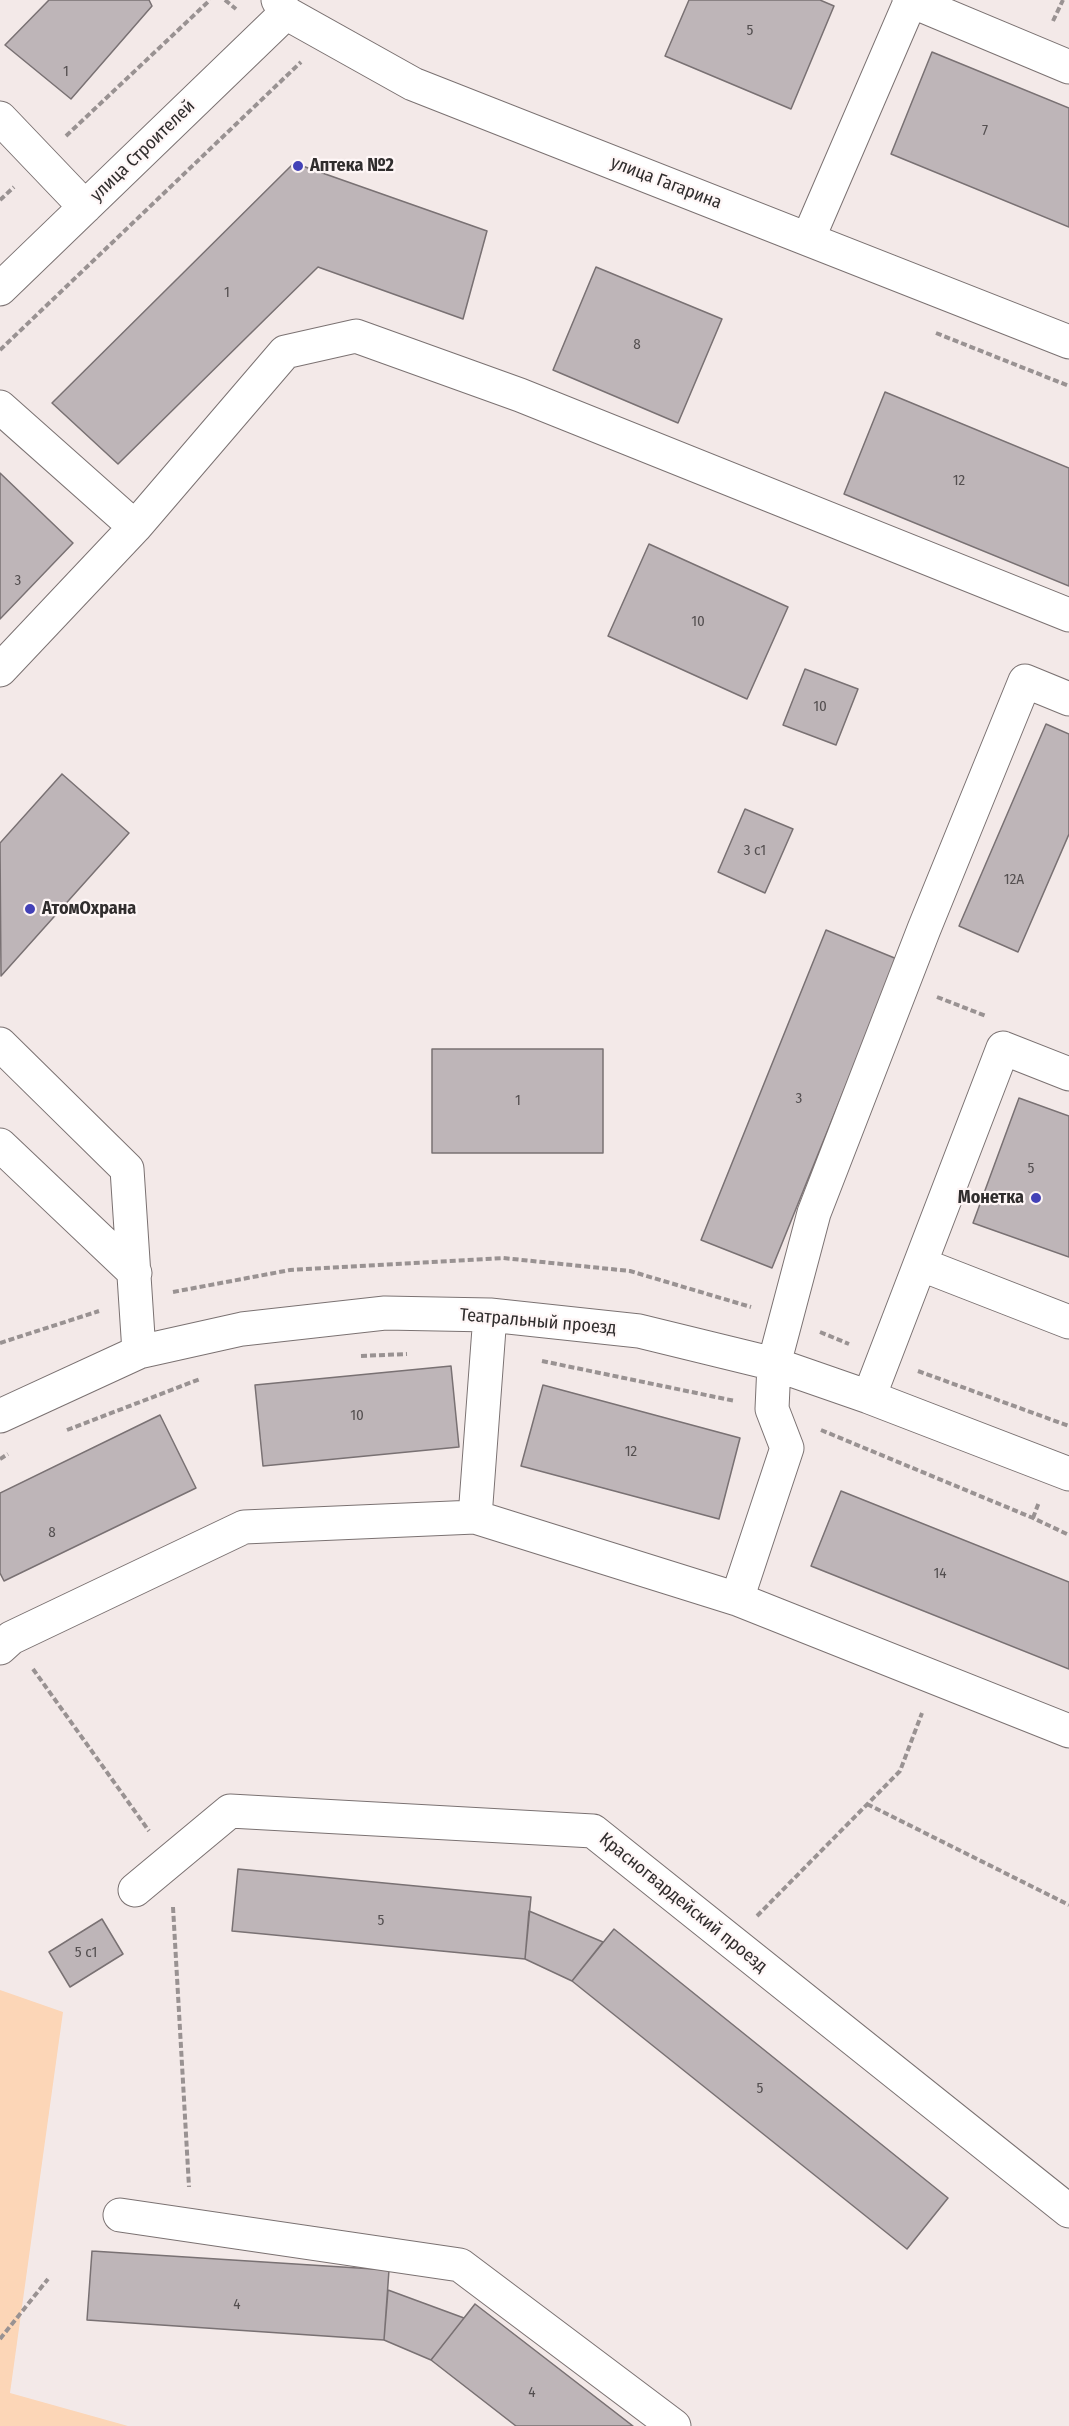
<!DOCTYPE html>
<html>
<head>
<meta charset="utf-8">
<style>
	body { margin:0 }
	canvas { display:block; background:#f3e9e8 }
</style>
</head>
<body>
<canvas width="1069" height="2426"></canvas>
<script>
const g = document.querySelector('canvas').getContext('2d');
g.lineJoin = 'round';
function fill(path, color) {
  g.fillStyle = color;
  g.fill(path, 'evenodd');
}
function shape(rows) {
  const path = new Path2D();
  for (const r of rows) {
    path.moveTo(r[0], r[1]);
    for (let i = 2; i < r.length; i += 2) path.lineTo(r[i], r[i + 1]);
  }
  return path;
}
function strokePath(path, color, width, dash) {
  g.strokeStyle = color;
  g.lineWidth = width;
  g.lineCap = dash ? 'butt' : 'round';
  g.setLineDash(dash || []);
  g.stroke(path);
}
function drawText(font, color, halo, rows, align = 'center') {
  g.font = font + ' "Fira Sans Condensed",sans-serif';
  g.lineWidth = 4.5;
  g.setLineDash([]);
  g.textBaseline = 'middle';
  g.strokeStyle = halo;
  g.fillStyle = color;
  for (const [text, x, y, turn = 0] of rows) {
    g.save();
    g.translate(x, y);
    g.rotate((+turn || 0) * Math.PI / 180);
    g.textAlign = isNaN(turn) ? turn : align;
    if (halo) g.strokeText(text, 0, 0);
    g.fillText(text, 0, 0);
    g.restore();
  }
}
fill(shape([
	[0,1990,63,2012,10,2393,128,2426,0,2426]
]), '#fcd6b7');
const building = shape([
	[49,0,149,0,152,6,71,99,5,45,49,0],
	[689,0,820,0,834,6,791,109,665,56,689,0],
	[932,52,1069,108,1069,227,891,154,932,52],
	[294,163,487,231,463,319,318,267,118,464,52,403,294,163],
	[596,267,722,319,678,423,553,370,596,267],
	[885,392,1069,468,1069,586,844,494,885,392],
	[0,473,73,543,0,619,0,473],
	[649,544,788,607,747,699,608,636,649,544],
	[805,669,858,689,836,745,783,725,805,669],
	[1046,724,1069,734,1069,834,1018,952,959,926,1046,724],
	[62,774,129,833,1,976,0,843,62,774],
	[745,809,793,829,765,893,718,872,745,809],
	[826,930,897,959,772,1268,701,1240,826,930],
	[432,1049,603,1049,603,1153,432,1153,432,1049],
	[1019,1098,1069,1116,1069,1257,973,1223,1019,1098],
	[451,1366,459,1447,263,1466,255,1385,451,1366],
	[543,1385,740,1438,719,1519,521,1466,543,1385],
	[160,1415,196,1488,4,1581,0,1573,0,1493,160,1415],
	[841,1491,1069,1582,1069,1669,811,1566,841,1491],
	[238,1869,531,1897,525,1959,232,1931,238,1869],
	[529,1911,603,1942,572,1981,525,1959,529,1911],
	[102,1919,123,1954,70,1987,49,1952,102,1919],
	[614,1929,948,2198,907,2249,572,1981,614,1929],
	[92,2251,389,2270,384,2340,87,2320,92,2251],
	[388,2290,464,2318,431,2360,384,2340,388,2290],
	[475,2304,633,2426,516,2426,431,2360,475,2304]
]);
fill(building, '#beb5b8');
strokePath(building, '#797173', 1.5);
const minor = shape([
	[278,0,286,13,413,84,1069,342],
	[909,0,1069,67],
	[0,118,85,207],
	[808,239,911,0],
	[0,289,286,13],
	[0,407,135,527,285,352,356,336,520,395,1069,615],
	[0,670,135,527],
	[1069,699,1025,681,924,929,814,1213,774,1364,772,1409,787,1448,737,1599,1069,1731],
	[0,1044,127,1169,139,1352],
	[0,1145,135,1273],
	[920,1264,1069,1322],
	[490,1315,475,1517,737,1599],
	[869,1397,1003,1048,1069,1074],
	[0,1416,139,1352,242,1329,385,1313,490,1315,639,1331,774,1364,869,1397,1069,1474],
	[0,1648,11,1638,244,1527,475,1517],
	[135,1890,230,1811,593,1831,1069,2211],
	[120,2215,460,2265,674,2426]
]);
strokePath(minor, '#7b7272', 35);
strokePath(shape([
	[225,0,236,9],
	[1053,21,1063,0],
	[66,136,210,0],
	[0,200,14,187],
	[936,333,1069,386],
	[0,350,301,62],
	[937,997,986,1016],
	[173,1292,290,1270,503,1258,630,1271,751,1307],
	[820,1332,849,1344],
	[0,1343,99,1311],
	[361,1356,407,1354],
	[542,1361,735,1401],
	[918,1371,1069,1426],
	[67,1430,200,1379],
	[821,1430,1033,1518,1069,1535],
	[0,1459,8,1454],
	[1033,1518,1039,1502],
	[33,1669,149,1831],
	[867,1804,1069,1905],
	[173,1907,189,2187],
	[757,1916,900,1771,922,1713],
	[0,2339,48,2279]
]), '#999292', 4, [6, 3]);
strokePath(minor, '#fff', 33);
for (const [x, y, r, color] of [
	[298,166,6,"#4341b7"],
	[30,909,6,"#4341b7"],
	[1036,1198,6,"#4341b7"]
]) {
  const dot = new Path2D();
  dot.arc(x, y, r, 0, 2 * Math.PI);
  g.fillStyle = color;
  g.fill(dot);
  strokePath(dot, '#fef6f6', 2);
}
drawText('15px', '#544f50', null, [
	["5",750,31],
	["1",66,72],
	["7",985,131],
	["1",227,293],
	["8",637,345],
	["12",959,481],
	["3",18,581],
	["10",698,622],
	["10",820,707],
	["3 с1",755,851],
	["12А",1014,880],
	["3",799,1099],
	["1",518,1101],
	["5",1031,1169],
	["10",357,1416],
	["12",631,1452],
	["8",52,1533],
	["14",940,1574],
	["5",381,1921],
	["5 с1",86,1953],
	["5",760,2089],
	["4",237,2305],
	["4",532,2393]
]);
drawText('18px', '#302d2d', '#fef6f6', [
	["улица Строителей",143,151,-44],
	["улица Гагарина",666,183,21],
	["Театральный проезд",538,1322,5],
	["Красногвардейский проезд",683,1903,39]
]);
drawText('bold 18px', '#302d2d', '#fef6f6', [
	["Аптека №2",310,166],
	["АтомОхрана",42,909],
	["Монетка",1024,1198,"right"]
], 'left');
</script>
</body>
</html>
